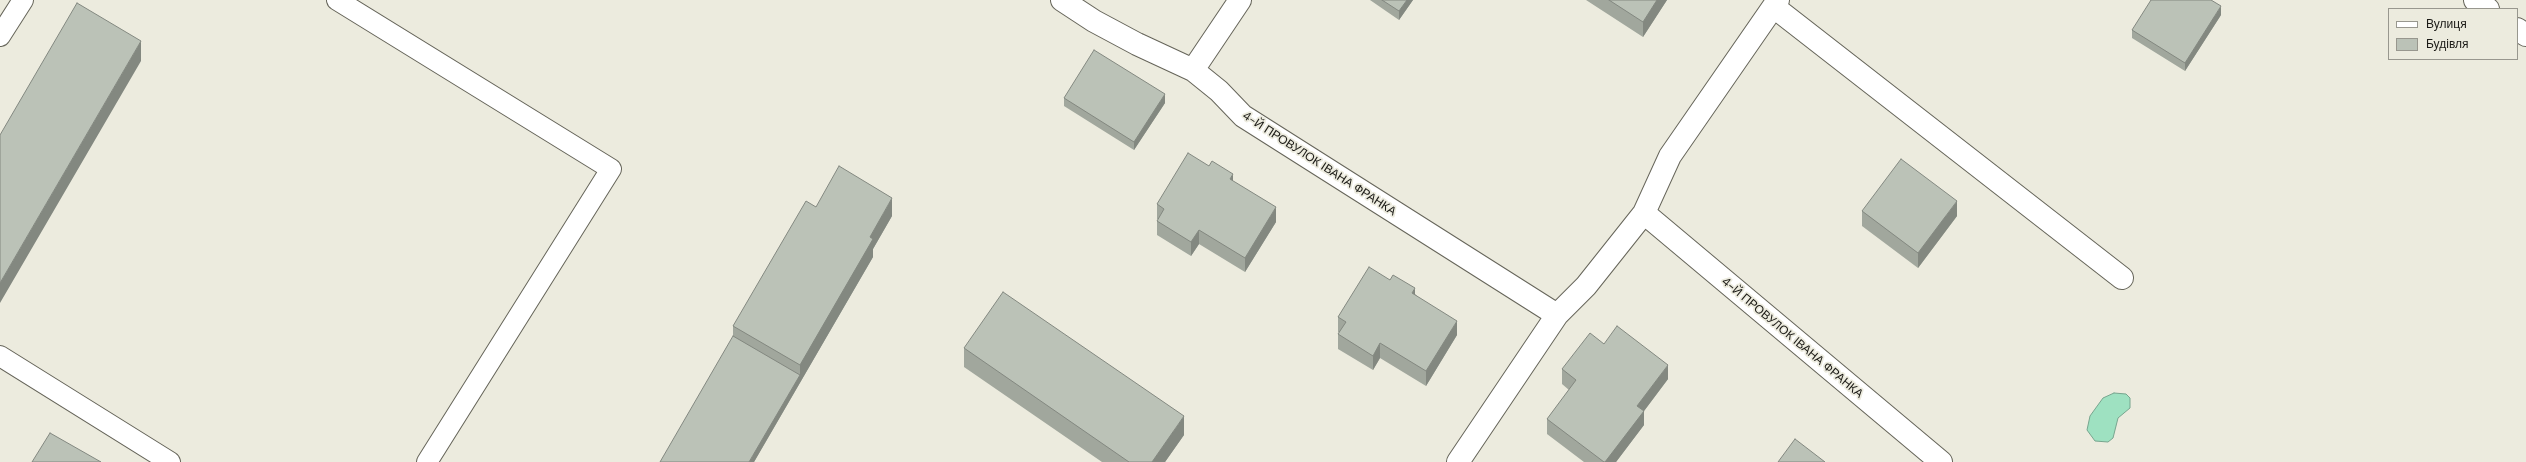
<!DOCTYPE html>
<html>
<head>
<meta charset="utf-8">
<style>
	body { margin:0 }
	#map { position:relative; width:2526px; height:462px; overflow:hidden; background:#ecebde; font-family:"DM Sans",sans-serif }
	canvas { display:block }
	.legend { position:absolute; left:2388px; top:8px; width:130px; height:52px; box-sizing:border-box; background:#ecebde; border:1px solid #98978e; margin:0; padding:5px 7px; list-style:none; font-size:12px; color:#1b1a16 }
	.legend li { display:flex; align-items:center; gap:8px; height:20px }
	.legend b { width:20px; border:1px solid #98978e }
</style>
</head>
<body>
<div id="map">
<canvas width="2526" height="462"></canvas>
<ul class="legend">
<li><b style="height:5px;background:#fff"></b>Вулиця</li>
<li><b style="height:11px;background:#bbc2b7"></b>Будівля</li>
</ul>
</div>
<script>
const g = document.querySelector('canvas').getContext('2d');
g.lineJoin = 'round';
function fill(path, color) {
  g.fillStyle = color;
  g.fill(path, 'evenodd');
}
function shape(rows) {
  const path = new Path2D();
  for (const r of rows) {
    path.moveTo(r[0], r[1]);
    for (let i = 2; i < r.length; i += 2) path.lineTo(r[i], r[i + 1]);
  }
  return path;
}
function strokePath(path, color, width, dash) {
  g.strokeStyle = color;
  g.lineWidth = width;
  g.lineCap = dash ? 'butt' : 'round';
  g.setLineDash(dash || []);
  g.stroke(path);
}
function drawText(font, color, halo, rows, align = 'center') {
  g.font = font + ' "DM Sans",sans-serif';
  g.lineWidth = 3.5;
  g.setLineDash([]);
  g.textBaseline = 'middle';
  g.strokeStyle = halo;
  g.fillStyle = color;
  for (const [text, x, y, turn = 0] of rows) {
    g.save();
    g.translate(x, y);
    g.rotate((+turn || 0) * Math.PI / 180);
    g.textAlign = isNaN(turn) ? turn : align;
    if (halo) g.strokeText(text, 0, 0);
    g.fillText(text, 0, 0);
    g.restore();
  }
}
const water = shape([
	[2114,393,2126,394,2130,398,2130,408,2118,418,2113,438,2108,442,2095,441,2087,430,2090,416,2103,398,2114,393]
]);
fill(water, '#9ee1c1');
strokePath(water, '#77a58e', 1);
const lane = shape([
	[337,0,611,169,427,462],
	[0,36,23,0],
	[0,356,170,462]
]);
const street = shape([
	[1062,0,1094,21,1137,44,1193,70,1219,91,1243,116,1557,315],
	[2475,0,2488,9],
	[1774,7,2122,278],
	[2517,29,2526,35],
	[1193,70,1240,0],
	[1644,213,1941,462],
	[1458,462,1557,315,1586,286,1644,213,1670,156,1778,0]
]);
strokePath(lane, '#66655a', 22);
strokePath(street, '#66655a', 24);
strokePath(lane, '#fff', 20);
strokePath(street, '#fff', 22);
fill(shape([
	[1370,0,1413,0,1399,20],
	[1586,0,1667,0,1643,37],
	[2221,15,2185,71,2132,38,2132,30],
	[1064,98,1165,103,1134,150,1064,106],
	[1233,181,1276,222,1245,272,1199,244,1191,256,1157,235,1157,221,1158,219,1157,219,1157,204],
	[816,207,892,216,873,249,873,257,754,462,733,336,733,326],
	[1862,211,1957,216,1918,268,1862,226],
	[1390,280,1415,294,1457,335,1426,386,1380,358,1373,370,1338,349,1338,334,1339,332,1338,332,1338,317],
	[1604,344,1668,379,1644,411,1644,425,1616,462,1584,462,1547,434,1547,419,1569,390,1562,384,1562,369],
	[964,348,1184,435,1165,462,1102,462,964,367]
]), '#a1a79d');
fill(shape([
	[1407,0,1413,0,1399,20,1399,11],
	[1657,0,1667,0,1643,37,1643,22],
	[2221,6,2221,15,2185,71,2185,63],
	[141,41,141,61,0,303,0,283],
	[1165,94,1165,103,1134,150,1134,142],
	[1233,174,1233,189,1230,179],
	[892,198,892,216,873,249,873,257,754,462,749,462,800,375,800,365,870,237],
	[1957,201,1957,216,1918,268,1918,253],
	[1276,207,1276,222,1245,272,1245,258],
	[1199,230,1199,244,1191,256,1191,242],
	[1415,288,1415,303,1412,293],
	[1457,321,1457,335,1426,386,1426,371],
	[1380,343,1380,358,1373,370,1373,356],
	[1668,365,1668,379,1644,411,1644,425,1616,462,1605,462,1637,406],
	[1184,416,1184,435,1165,462,1152,462]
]), '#838880');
const building = shape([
	[1382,0,1407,0,1399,11,1382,0],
	[1609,0,1657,0,1643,22,1609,0],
	[2151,0,2211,0,2221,6,2185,63,2132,30,2151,0],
	[77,3,141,41,0,283,0,135,77,3],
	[1094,50,1165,94,1134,142,1064,98,1094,50],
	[1188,153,1209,166,1212,161,1233,174,1230,179,1276,207,1245,258,1199,230,1191,242,1157,221,1164,209,1157,204,1188,153],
	[1901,159,1957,201,1918,253,1862,211,1901,159],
	[839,166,892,198,870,237,873,239,800,365,733,326,806,201,816,207,839,166],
	[1369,267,1390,280,1393,275,1415,288,1412,293,1457,321,1426,371,1380,343,1373,356,1338,334,1346,322,1338,317,1369,267],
	[1003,292,1184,416,1152,462,1129,462,964,348,1003,292],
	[1617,326,1668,365,1637,406,1644,411,1605,462,1604,462,1547,419,1576,380,1562,369,1590,333,1604,344,1617,326],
	[733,336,800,375,749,462,660,462,733,336],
	[50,433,101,462,32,462,50,433],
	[1795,439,1825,462,1778,462,1795,439]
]);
fill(building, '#bbc2b7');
strokePath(building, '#838880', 1);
drawText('12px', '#1b1a16', '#ecebde', [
	["4-Й ПРОВУЛОК ІВАНА ФРАНКА",1319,164,33],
	["4-Й ПРОВУЛОК ІВАНА ФРАНКА",1792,338,40]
]);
</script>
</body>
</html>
